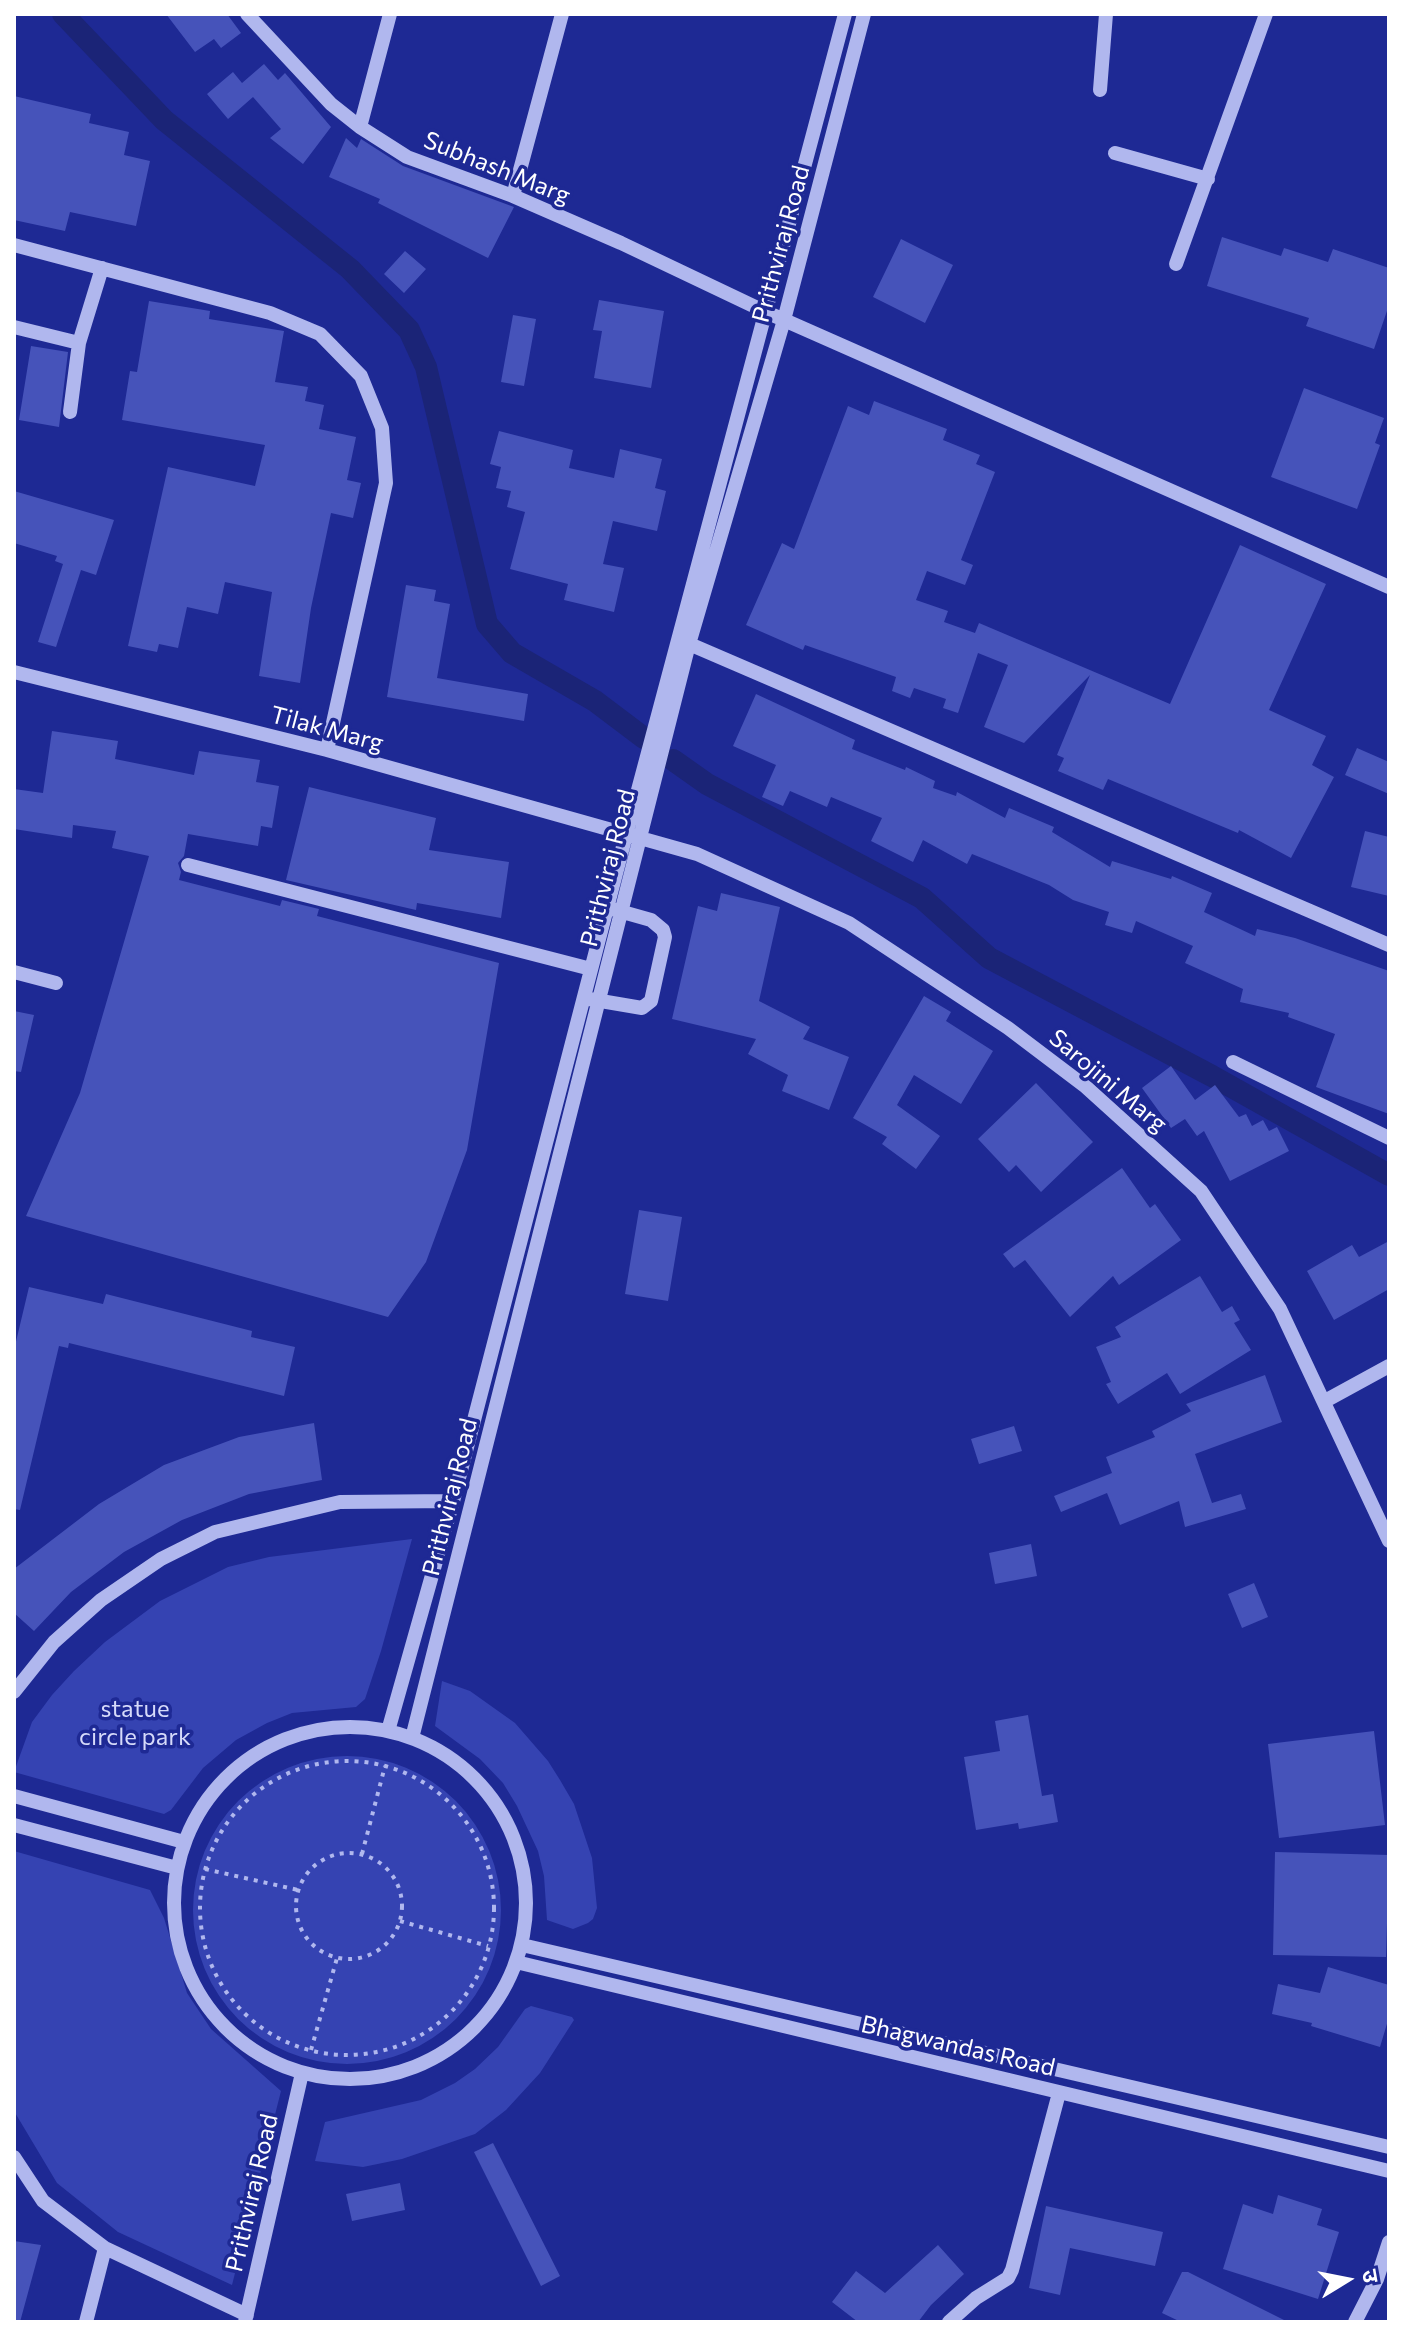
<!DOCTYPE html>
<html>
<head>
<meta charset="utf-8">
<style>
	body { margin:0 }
	#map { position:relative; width:1403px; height:2336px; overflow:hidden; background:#1e2994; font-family:Commissioner,"Noto Sans Devanagari",sans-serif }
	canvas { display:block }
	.frame { position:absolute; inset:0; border:16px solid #fff; pointer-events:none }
	.north { position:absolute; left:1307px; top:2240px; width:80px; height:80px; -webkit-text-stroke:6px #1e2994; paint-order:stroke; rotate:80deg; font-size:22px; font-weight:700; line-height:32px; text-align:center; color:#fff }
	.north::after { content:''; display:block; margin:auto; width:28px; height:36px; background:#fff; clip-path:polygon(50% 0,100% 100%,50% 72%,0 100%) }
</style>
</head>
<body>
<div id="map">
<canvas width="1403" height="2336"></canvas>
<div class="frame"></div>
<div class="north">उ</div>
</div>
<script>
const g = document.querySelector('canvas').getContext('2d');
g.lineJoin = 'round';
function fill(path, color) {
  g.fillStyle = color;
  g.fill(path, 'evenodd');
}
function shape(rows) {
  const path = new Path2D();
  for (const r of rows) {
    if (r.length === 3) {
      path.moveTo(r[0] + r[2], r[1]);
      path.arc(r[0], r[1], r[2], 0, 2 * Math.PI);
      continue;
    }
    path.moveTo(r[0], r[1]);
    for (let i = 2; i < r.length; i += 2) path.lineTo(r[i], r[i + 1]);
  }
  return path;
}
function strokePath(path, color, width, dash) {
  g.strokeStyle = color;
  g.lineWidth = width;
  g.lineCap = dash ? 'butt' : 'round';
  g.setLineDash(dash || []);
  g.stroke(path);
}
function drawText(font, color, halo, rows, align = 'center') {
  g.font = font + ' Commissioner,sans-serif';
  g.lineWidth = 7;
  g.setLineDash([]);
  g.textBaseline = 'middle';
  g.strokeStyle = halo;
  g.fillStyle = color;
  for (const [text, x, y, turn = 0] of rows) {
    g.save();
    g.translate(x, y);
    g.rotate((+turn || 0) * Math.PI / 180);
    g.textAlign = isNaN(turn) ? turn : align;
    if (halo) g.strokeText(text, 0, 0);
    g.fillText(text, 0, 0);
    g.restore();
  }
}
fill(shape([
	[412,1539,381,1651,365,1699,356,1707,292,1713,267,1723,236,1740,203,1768,171,1810,164,1814,14,1772,32,1722,52,1695,74,1671,105,1642,160,1601,228,1567,269,1557],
	[442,1681,470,1691,515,1723,548,1761,560,1780,574,1804,592,1858,597,1908,593,1919,588,1923,573,1929,547,1920,544,1876,538,1851,517,1806,503,1783,480,1759,435,1726],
	[347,1910,154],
	[14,1851,150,1890,164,1918,187,1993,211,2029,281,2091,232,2285,118,2232,57,2183,14,2111],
	[531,2006,572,2017,574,2020,540,2073,506,2110,475,2134,402,2159,363,2167,315,2161,325,2122,421,2100,455,2083,475,2069,498,2047,525,2009]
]), '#3543b2');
strokePath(shape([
	[63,14,164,120,350,269,409,330,426,367,487,624,512,653,595,701,644,738],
	[673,760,707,784,922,898,989,958,1212,1076,1389,1175]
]), '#1b2477', 22);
fill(shape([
	[166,14,227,14,241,33,221,48,214,39,195,52],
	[264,64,278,80,285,73,331,127,303,164,270,138,281,129,253,97,228,119,207,94,233,72,242,83],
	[14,96,91,114,89,123,129,132,124,155,150,161,136,226,70,212,65,231,14,220],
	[346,138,357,148,361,139,403,166,514,207,488,258,378,203,380,199,329,177],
	[1222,237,1281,256,1284,248,1328,262,1333,249,1389,268,1389,305,1374,349,1306,326,1309,318,1207,286],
	[901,239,953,265,925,323,873,297],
	[405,251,426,269,404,293,384,274],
	[599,300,664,311,651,388,594,378,602,331,593,330],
	[149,301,210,311,209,319,284,331,275,382,308,387,305,401,324,405,319,429,356,437,347,480,361,483,353,518,331,513,311,608,300,683,259,676,272,592,225,582,218,614,187,607,178,648,159,644,157,652,128,646,168,467,255,486,265,445,122,420,130,371,137,372],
	[513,315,536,319,524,386,501,382],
	[31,346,68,352,59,427,19,420],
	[1304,388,1384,418,1375,443,1380,445,1357,509,1271,477],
	[874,401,947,429,943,440,980,455,976,464,995,472,961,560,973,565,965,585,927,571,916,600,948,611,944,622,975,633,979,623,1170,704,1240,545,1326,584,1269,710,1326,736,1312,765,1334,777,1291,858,1239,830,1238,833,1108,779,1103,790,1058,771,1064,758,1057,755,1090,675,1024,743,984,727,1008,665,978,653,958,713,943,708,946,699,914,688,910,698,892,691,896,677,805,645,803,650,746,625,782,543,794,549,848,406,869,415],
	[499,431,573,450,569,468,614,478,620,449,662,459,655,488,666,491,657,531,613,521,603,564,624,568,614,612,564,600,568,584,510,569,525,512,507,507,511,491,496,488,501,467,490,464],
	[14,491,114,520,96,575,81,570,56,647,38,642,63,564,55,561,57,556,14,543],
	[406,585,436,590,434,601,450,604,437,678,528,694,524,721,387,697],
	[756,694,855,740,852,749,905,770,906,767,935,781,933,788,956,796,957,792,1005,818,1009,808,1054,827,1052,832,1110,867,1112,861,1171,879,1172,876,1212,893,1204,912,1255,936,1257,929,1295,938,1389,971,1389,1114,1316,1087,1335,1034,1288,1017,1289,1013,1240,1002,1243,989,1185,963,1193,946,1136,921,1132,933,1105,925,1109,912,1073,900,1049,885,972,854,967,864,923,840,913,862,871,841,882,818,831,797,827,807,790,791,783,806,762,797,776,765,733,746],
	[52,731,118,741,115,759,194,775,199,751,260,760,256,782,279,786,272,828,261,826,258,846,188,834,184,856,178,863,181,872,179,880,280,906,282,900,319,909,317,916,499,963,467,1150,426,1262,388,1317,26,1216,80,1093,149,856,112,848,116,831,73,825,72,838,14,829,14,789,43,793],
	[1357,748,1389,762,1389,794,1345,775],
	[309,787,436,818,429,850,509,862,501,918,417,903,416,910,286,880],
	[1365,831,1389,837,1389,896,1351,887],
	[721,893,780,907,759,1001,810,1027,803,1039,849,1057,829,1110,782,1091,788,1075,748,1054,756,1039,672,1019,698,906,717,911],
	[924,996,951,1012,946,1021,993,1051,961,1104,914,1075,897,1105,940,1136,916,1169,882,1144,887,1137,853,1118],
	[14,1011,34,1015,21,1072,14,1071],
	[1171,1066,1195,1100,1215,1085,1239,1117,1246,1114,1252,1126,1263,1120,1269,1131,1277,1127,1289,1151,1230,1181,1204,1131,1197,1136,1185,1119,1171,1128,1142,1088],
	[1036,1083,1093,1142,1041,1192,1016,1165,1009,1172,978,1139],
	[1122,1168,1150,1208,1155,1204,1181,1240,1119,1285,1113,1276,1070,1317,1025,1260,1014,1268,1003,1254],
	[639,1210,682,1217,668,1301,625,1294],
	[1389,1241,1389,1289,1334,1320,1307,1271,1352,1245,1359,1257],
	[1200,1276,1222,1312,1232,1306,1240,1320,1234,1323,1251,1350,1180,1394,1167,1373,1118,1404,1106,1384,1111,1382,1096,1347,1121,1337,1115,1327],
	[29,1287,103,1304,106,1294,252,1331,251,1337,295,1347,284,1396,69,1343,68,1348,59,1346,20,1510,14,1509,14,1350],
	[1265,1375,1282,1422,1195,1454,1212,1503,1241,1494,1246,1509,1185,1527,1179,1501,1120,1525,1107,1493,1061,1512,1054,1496,1112,1473,1106,1457,1155,1437,1152,1431,1191,1411,1186,1404],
	[314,1423,322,1480,249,1494,182,1520,124,1552,71,1592,34,1631,14,1613,14,1569,99,1504,164,1465,239,1437],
	[1014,1426,1022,1451,979,1464,971,1439],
	[1031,1544,1037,1576,995,1584,989,1553],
	[1254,1583,1268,1617,1242,1628,1228,1594],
	[1028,1715,1042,1796,1053,1794,1058,1822,1019,1829,1018,1823,976,1830,964,1757,1000,1751,995,1721],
	[1374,1731,1385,1825,1279,1838,1268,1744],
	[1275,1852,1389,1855,1386,1957,1273,1955],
	[1328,1967,1389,1985,1389,2017,1380,2047,1311,2026,1312,2023,1272,2014,1278,1984,1320,1993],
	[493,2143,560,2276,541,2286,474,2152],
	[400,2183,405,2210,352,2221,346,2194],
	[1278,2195,1322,2209,1317,2225,1339,2232,1318,2299,1223,2269,1243,2204,1273,2214],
	[1046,2206,1163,2232,1155,2266,1070,2248,1060,2295,1029,2288],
	[14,2241,41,2245,20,2322,14,2322],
	[938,2245,964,2274,931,2305,918,2322,858,2322,832,2302,856,2271,885,2293],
	[1182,2272,1188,2272,1288,2322,1181,2322,1162,2313]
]), '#4653ba');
strokePath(shape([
	[347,1908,147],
	[349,1906,53],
	[362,1854,385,1766],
	[205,1869,298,1890],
	[400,1921,488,1946],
	[311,2050,337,1958]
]), '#b0b7ee', 4, [4, 6]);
strokePath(shape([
	[247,14,331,104,360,127,407,157,513,196,621,243,766,312,1389,587],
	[1100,90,1106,14],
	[360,127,390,14],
	[1115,153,1208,179],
	[513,196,562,14],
	[14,245,270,313,320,334,361,376,382,428,386,483,327,750],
	[1176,264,1266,14],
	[14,327,79,343],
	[70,412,79,343,102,268],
	[680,640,1389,945],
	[14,672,327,750,697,854,849,923,1008,1028,1086,1087,1201,1191,1280,1309,1389,1541],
	[188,865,591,969],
	[14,972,56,983],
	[589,999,642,1008,651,1001,665,937,663,930,651,920,612,909],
	[1233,1062,1389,1138],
	[1325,1401,1389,1366],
	[14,1692,54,1642,101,1600,161,1559,215,1532,340,1502,453,1501],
	[350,1903,176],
	[388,1731,453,1501,626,835,845,14],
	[412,1738,689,644,784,320,864,14],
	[14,1796,184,1842],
	[14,1825,177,1868],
	[522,1945,1389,2147],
	[516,1962,1389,2171],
	[14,2157,43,2201,105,2248,247,2315],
	[86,2322,105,2248],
	[245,2322,302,2073],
	[949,2322,976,2298,1008,2278,1012,2270,1059,2093],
	[1355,2322,1377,2279,1389,2242]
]), '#b0b7ee', 14);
drawText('24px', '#fff', '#1e2994', [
	["Subhash Marg",497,168,22],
	["Prithviraj Road",781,244,-75],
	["Tilak Marg",327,729,15],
	["Prithviraj Road",608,868,-76],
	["Sarojini Marg",1108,1081,40],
	["Prithviraj Road",450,1497,-76],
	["Bhagwandas Road",958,2046,13],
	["Prithviraj Road",252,2193,-77]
]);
drawText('24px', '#d6dafa', '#1e2994', [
	["statue",135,1709],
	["circle park",135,1737]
]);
</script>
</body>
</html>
